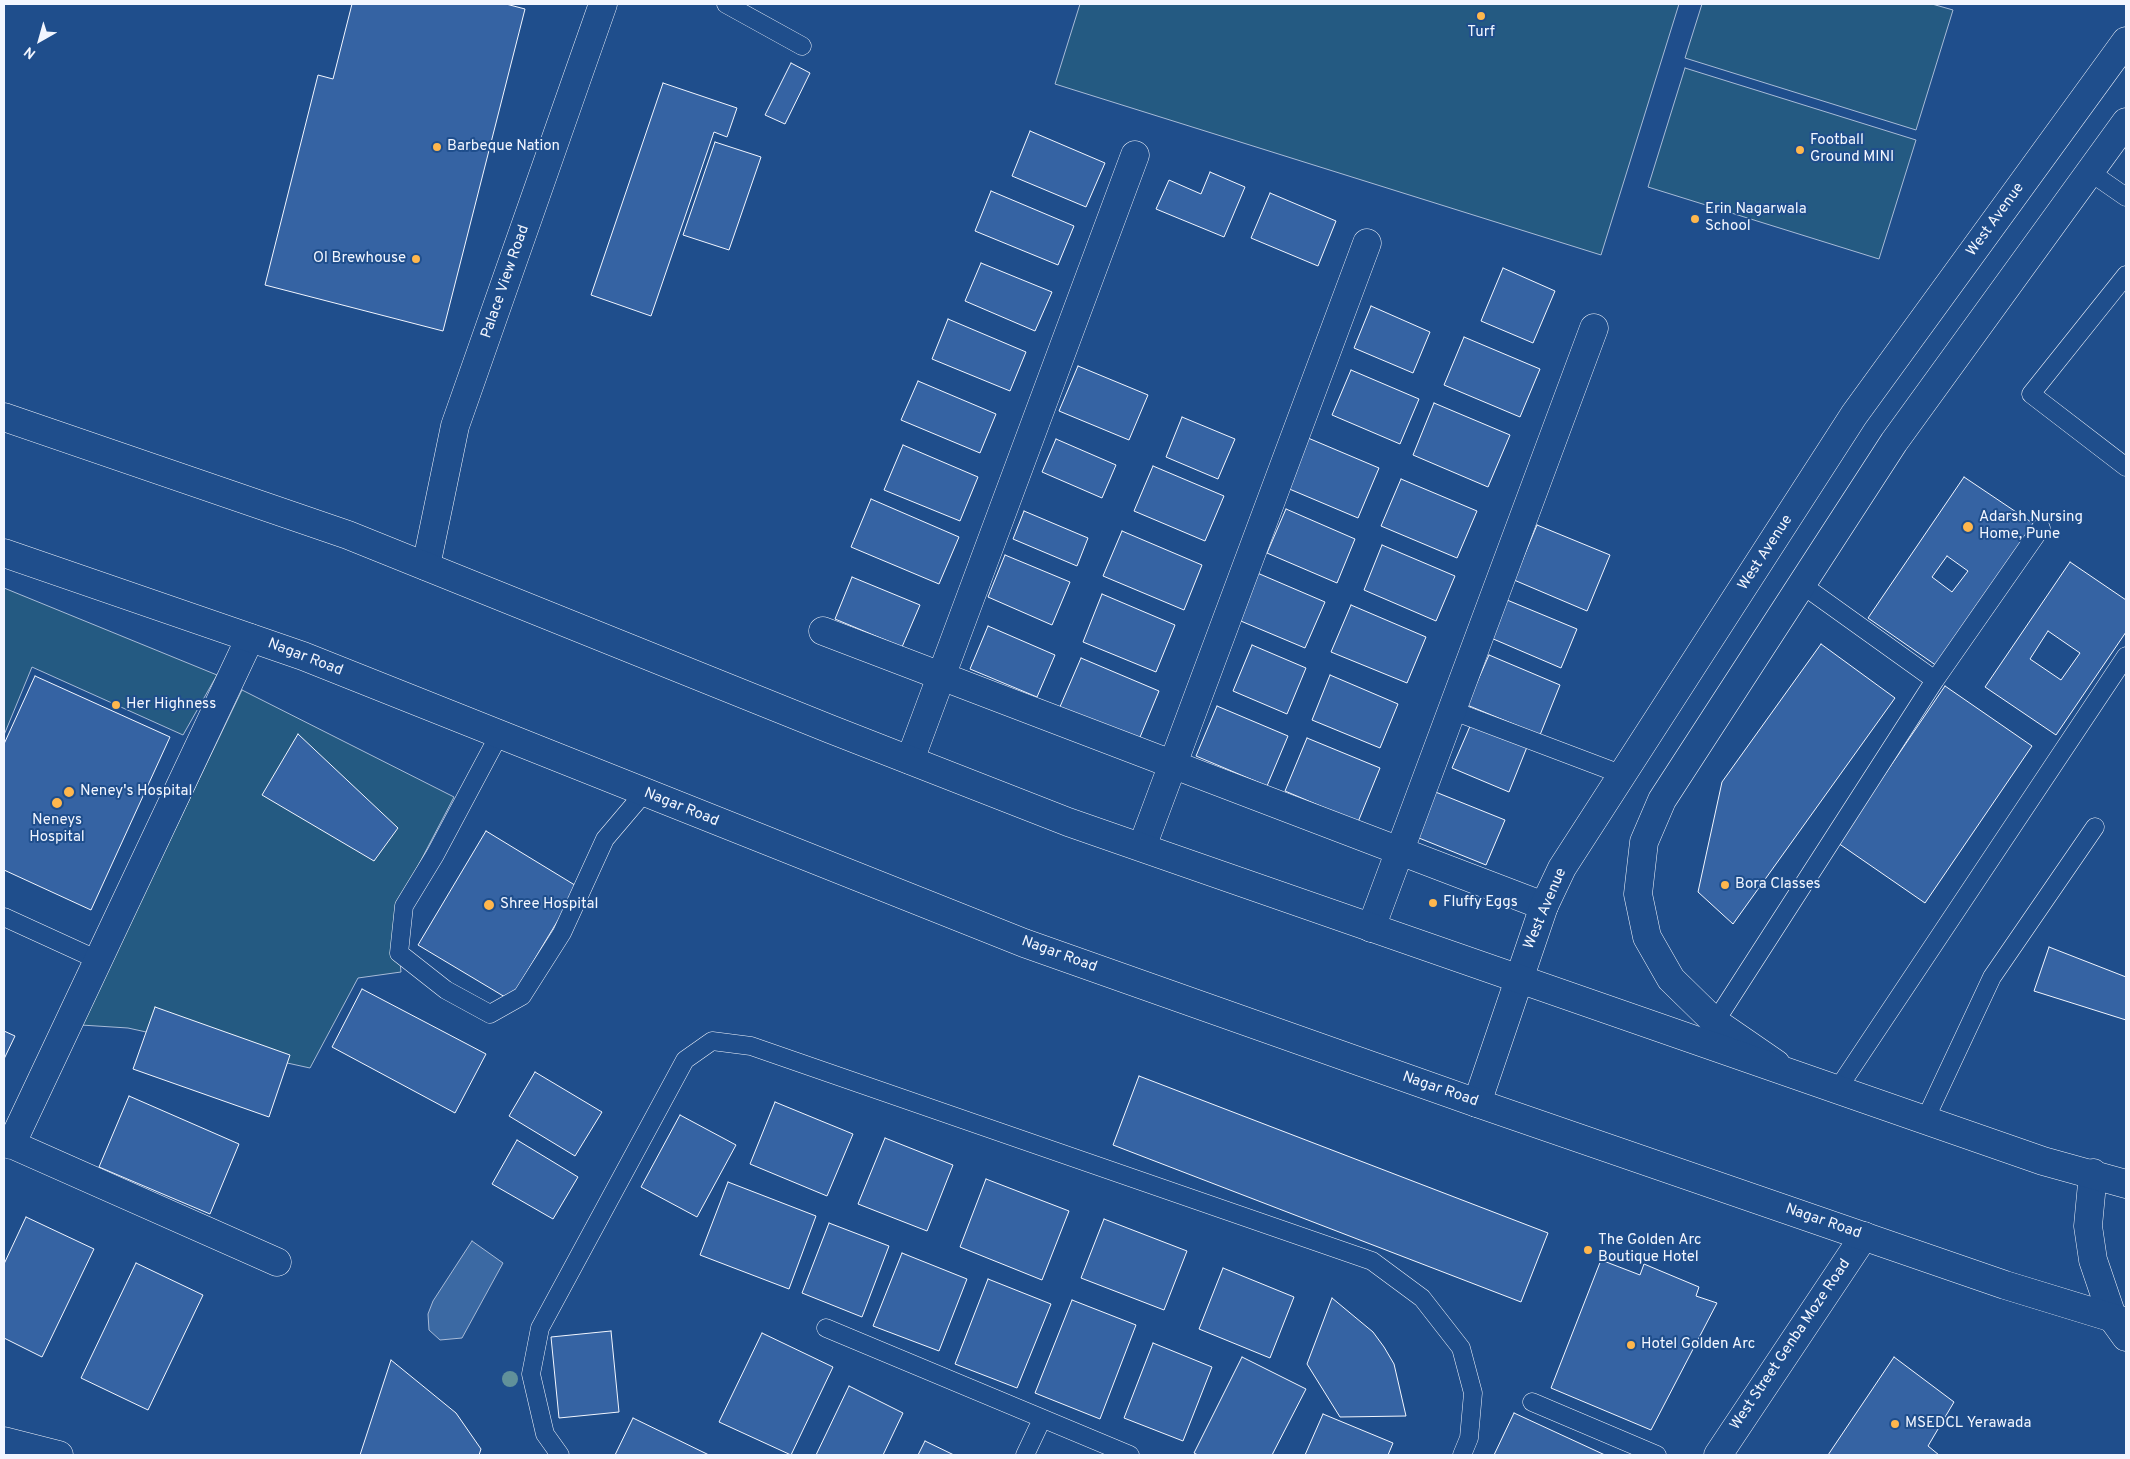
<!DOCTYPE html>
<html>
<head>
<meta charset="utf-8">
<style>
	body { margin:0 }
	#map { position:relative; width:2130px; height:1459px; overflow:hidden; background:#1f4e8c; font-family:Overpass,sans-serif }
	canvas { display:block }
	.frame { position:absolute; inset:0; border:5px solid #f2f6ff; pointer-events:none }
	.north { position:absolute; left:15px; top:15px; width:50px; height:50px; -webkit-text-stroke:4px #1f4e8c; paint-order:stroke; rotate:218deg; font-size:14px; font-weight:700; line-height:20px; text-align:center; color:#f2f6ff }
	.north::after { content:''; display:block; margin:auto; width:18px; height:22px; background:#f2f6ff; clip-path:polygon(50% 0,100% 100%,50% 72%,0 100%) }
</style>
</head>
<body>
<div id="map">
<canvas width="2130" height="1459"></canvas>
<div class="frame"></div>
<div class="north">N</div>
</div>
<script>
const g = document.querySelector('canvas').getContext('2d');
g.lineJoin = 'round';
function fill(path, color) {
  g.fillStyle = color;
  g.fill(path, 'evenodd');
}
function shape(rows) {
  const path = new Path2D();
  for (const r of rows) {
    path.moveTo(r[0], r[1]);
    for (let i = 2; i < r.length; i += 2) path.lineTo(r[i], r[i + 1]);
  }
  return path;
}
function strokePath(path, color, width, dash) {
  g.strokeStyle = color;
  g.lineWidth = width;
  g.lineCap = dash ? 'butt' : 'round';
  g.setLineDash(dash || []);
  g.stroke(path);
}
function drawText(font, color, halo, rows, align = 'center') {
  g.font = font + ' Overpass,sans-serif';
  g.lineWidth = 4;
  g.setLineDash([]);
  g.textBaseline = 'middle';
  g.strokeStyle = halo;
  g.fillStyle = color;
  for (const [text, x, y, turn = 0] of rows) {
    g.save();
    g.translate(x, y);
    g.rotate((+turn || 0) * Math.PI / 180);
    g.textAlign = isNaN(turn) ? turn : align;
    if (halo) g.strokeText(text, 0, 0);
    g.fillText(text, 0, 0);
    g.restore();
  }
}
const green = shape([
	[1080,4,1679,4,1601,255,1055,84,1080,4],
	[1702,4,1932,4,1953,10,1916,130,1685,58,1702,4],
	[1685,68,1916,140,1879,259,1648,187,1685,68],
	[4,588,217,675,183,735,32,667,4,735,4,588],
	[242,690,454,797,395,910,401,972,358,978,310,1068,128,1028,81,1025,242,690]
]);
fill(green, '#245a82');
strokePath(green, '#a8bbd7', 1);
const water = shape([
	[472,1241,503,1263,462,1338,440,1340,429,1330,428,1314,433,1301,472,1241]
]);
fill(water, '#3b69a3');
strokePath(water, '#a8bbd7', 1);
const building = shape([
	[352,4,506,4,525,9,443,331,265,285,318,75,333,79,352,4],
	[791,63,810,73,785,124,765,115,791,63],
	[663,83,737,108,727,137,714,132,651,316,591,295,663,83],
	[1030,131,1105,163,1086,207,1012,176,1030,131],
	[715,142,761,157,729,250,683,235,715,142],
	[1210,172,1245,187,1224,237,1156,209,1169,180,1201,194,1210,172],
	[991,191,1074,226,1058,265,975,231,991,191],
	[1270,193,1336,221,1318,266,1251,238,1270,193],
	[981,263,1052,292,1035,331,965,301,981,263],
	[1503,268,1555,291,1533,343,1481,321,1503,268],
	[1371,306,1430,332,1413,373,1354,348,1371,306],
	[948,319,1026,352,1010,391,932,359,948,319],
	[1464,337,1540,369,1520,417,1444,385,1464,337],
	[1078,366,1148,395,1129,440,1059,411,1078,366],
	[1351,370,1419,399,1400,444,1332,415,1351,370],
	[918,381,996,414,980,453,901,420,918,381],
	[1434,403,1510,435,1488,487,1413,455,1434,403],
	[1182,417,1235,439,1218,479,1166,457,1182,417],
	[1308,438,1379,468,1358,518,1287,488,1308,438],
	[1056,439,1116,465,1102,498,1042,472,1056,439],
	[903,445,978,477,960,521,884,490,903,445],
	[1153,466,1224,496,1205,541,1134,511,1153,466],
	[1964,477,2034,524,1937,666,1868,618,1964,477],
	[1947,556,1968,571,1952,592,1932,577,1947,556],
	[1401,479,1477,511,1457,558,1381,526,1401,479],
	[871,499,959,537,939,584,851,547,871,499],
	[1286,509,1355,539,1337,583,1267,553,1286,509],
	[1024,511,1088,538,1077,566,1013,539,1024,511],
	[1537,525,1610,555,1587,611,1514,580,1537,525],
	[1122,531,1202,565,1184,610,1103,576,1122,531],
	[1382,545,1455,576,1436,621,1364,590,1382,545],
	[1005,555,1070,582,1052,625,988,597,1005,555],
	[2070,562,2126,600,2126,632,2056,735,1985,687,2070,562],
	[2048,631,2080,653,2061,680,2030,659,2048,631],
	[1255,572,1325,602,1305,648,1236,619,1255,572],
	[852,577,920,605,902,647,835,619,852,577],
	[1102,594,1175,625,1156,672,1083,642,1102,594],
	[1507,600,1577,629,1561,668,1491,638,1507,600],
	[1351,605,1426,637,1407,683,1331,652,1351,605],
	[988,626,1055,655,1037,697,970,669,988,626],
	[1821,644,1895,698,1733,924,1698,892,1722,782,1821,644],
	[1252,645,1306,668,1287,714,1233,691,1252,645],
	[1489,655,1560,685,1540,735,1467,705,1489,655],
	[1081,658,1159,691,1138,742,1059,709,1081,658],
	[1330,675,1398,704,1380,748,1312,720,1330,675],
	[35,676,170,737,91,910,4,870,4,744,35,676],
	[1945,686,2032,746,1925,903,1838,843,1945,686],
	[1217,706,1288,736,1267,786,1196,756,1217,706],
	[1471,724,1527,747,1509,792,1452,768,1471,724],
	[298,734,398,828,374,861,262,795,298,734],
	[1307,738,1380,768,1358,822,1285,791,1307,738],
	[1433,791,1505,820,1486,865,1414,836,1433,791],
	[486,831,578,887,510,1000,418,945,486,831],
	[2049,947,2126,977,2126,1020,2034,991,2049,947],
	[362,989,486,1054,455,1113,332,1047,362,989],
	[155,1007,290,1055,269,1117,133,1069,155,1007],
	[4,1031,15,1036,4,1059,4,1031],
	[535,1072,602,1112,575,1156,509,1116,535,1072],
	[1139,1076,1548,1233,1521,1302,1113,1145,1139,1076],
	[129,1096,239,1144,210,1214,99,1167,129,1096],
	[775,1102,853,1134,827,1196,750,1164,775,1102],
	[680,1115,736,1145,697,1217,641,1187,680,1115],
	[885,1138,953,1165,927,1231,858,1204,885,1138],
	[517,1140,578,1177,553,1219,492,1184,517,1140],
	[986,1179,1069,1211,1042,1280,960,1247,986,1179],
	[728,1182,816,1216,789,1289,700,1255,728,1182],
	[26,1217,94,1249,42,1357,4,1338,4,1264,26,1217],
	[1104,1219,1187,1251,1164,1310,1081,1278,1104,1219],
	[829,1223,889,1246,862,1317,802,1293,829,1223],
	[902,1253,967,1279,939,1351,873,1326,902,1253],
	[1601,1260,1640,1275,1644,1264,1699,1287,1696,1296,1717,1303,1651,1430,1551,1388,1601,1260],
	[136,1263,203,1295,148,1410,81,1378,136,1263],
	[1223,1268,1294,1297,1270,1358,1199,1329,1223,1268],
	[988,1279,1051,1304,1017,1388,955,1364,988,1279],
	[1332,1298,1373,1332,1384,1347,1394,1364,1406,1416,1340,1417,1307,1364,1332,1298],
	[1072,1300,1136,1325,1100,1419,1035,1393,1072,1300],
	[611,1331,619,1412,559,1418,551,1337,611,1331],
	[762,1333,833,1367,791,1455,719,1422,762,1333],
	[1153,1343,1212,1367,1183,1441,1124,1418,1153,1343],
	[1242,1357,1306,1389,1272,1455,1198,1455,1194,1453,1242,1357],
	[1894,1357,1954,1402,1928,1446,1939,1455,1828,1455,1894,1357],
	[391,1360,456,1413,481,1449,479,1455,360,1455,391,1360],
	[849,1386,903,1413,883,1455,816,1455,849,1386],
	[1514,1413,1605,1455,1494,1455,1514,1413],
	[1323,1414,1393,1443,1388,1455,1305,1455,1323,1414],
	[633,1418,709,1455,615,1455,633,1418],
	[925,1441,954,1455,918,1455,925,1441]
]);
fill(building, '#3563a3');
strokePath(building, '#f2f6ff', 1);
const lane = shape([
	[726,4,802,46],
	[2090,172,2126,197],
	[2126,275,2031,394,2126,467],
	[1801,584,1935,680],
	[1451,710,1623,775],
	[499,735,435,855,404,906,399,953,446,990,490,1014,522,996,562,933,605,839,644,793],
	[4,917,98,960],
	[1715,1022,1935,680,2041,528],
	[1837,1090,2126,656],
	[1925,1120,1992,977,2095,827],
	[826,1328,1130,1455],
	[1532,1402,1657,1455],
	[560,1455,545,1434,531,1374,540,1328,685,1060,712,1041,751,1046,1372,1261,1422,1298,1461,1348,1473,1393,1469,1438,1462,1455],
	[1025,1455,1042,1419]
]);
const street = shape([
	[426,566,455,426,603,4],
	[823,631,1544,906],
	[910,760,1135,155],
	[1142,847,1367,243],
	[1371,928,1594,328],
	[4,1141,277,1262],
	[11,1145,250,638],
	[4,1441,59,1455]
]);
const secondary = shape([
	[1776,1064,1715,1022,1671,979,1647,937,1638,894,1644,842,1662,800,1894,442,2126,122],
	[1477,1103,1544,906,1562,868,1854,415,2126,41],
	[2093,1173,2088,1226,2093,1260,2113,1319,2126,1337],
	[1718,1455,1864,1236]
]);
const highway = shape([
	[4,417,348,535,830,729,1068,822,2043,1161,2126,1184],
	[4,553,303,656,1024,943,1477,1103,2005,1285,2126,1322]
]);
strokePath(lane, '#f2f6ff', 19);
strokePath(street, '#f2f6ff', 29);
strokePath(secondary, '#f2f6ff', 29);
strokePath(highway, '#f2f6ff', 29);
strokePath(lane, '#1f4e8c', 18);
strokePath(street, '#1f4e8c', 28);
strokePath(secondary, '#1f4e8c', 28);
strokePath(highway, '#1f4e8c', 28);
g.fillStyle = '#61919a';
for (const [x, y] of [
	[510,1379]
]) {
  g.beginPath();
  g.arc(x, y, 8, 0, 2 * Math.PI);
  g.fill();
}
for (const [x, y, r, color] of [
	[1481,16,5,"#ffb74d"],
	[437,147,5,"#ffb74d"],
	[1800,150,5,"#ffb74d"],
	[1695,219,5,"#ffb74d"],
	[416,259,5,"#ffb74d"],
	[1968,527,6,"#ffb74d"],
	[116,705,5,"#ffb74d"],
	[69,792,6,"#ffb74d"],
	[57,803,6,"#ffb74d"],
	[1725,885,5,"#ffb74d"],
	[1433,903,5,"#ffb74d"],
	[489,905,6,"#ffb74d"],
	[1588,1250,5,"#ffb74d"],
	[1631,1345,5,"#ffb74d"],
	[1895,1424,5,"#ffb74d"]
]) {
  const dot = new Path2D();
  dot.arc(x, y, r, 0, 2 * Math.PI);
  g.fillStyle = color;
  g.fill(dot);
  strokePath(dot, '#1f4e8c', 2);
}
drawText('15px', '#f2f6ff', '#1f4e8c', [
	["Turf",1481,33,"center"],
	["Football",1810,141],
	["Ground MINI",1810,158],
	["Barbeque Nation",447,147],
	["Erin Nagarwala",1705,210],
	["School",1705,227],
	["OI Brewhouse",406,259,"right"],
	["Adarsh Nursing",1979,518],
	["Home, Pune",1979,535],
	["Her Highness",126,705],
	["Neney's Hospital",80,792],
	["Neneys",57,821,"center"],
	["Hospital",57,838,"center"],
	["Bora Classes",1735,885],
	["Fluffy Eggs",1443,903],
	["Shree Hospital",500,905],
	["The Golden Arc",1598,1241],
	["Boutique Hotel",1598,1258],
	["Hotel Golden Arc",1641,1345],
	["MSEDCL Yerawada",1905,1424]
], 'left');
drawText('15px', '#f2f6ff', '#1f4e8c', [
	["West Avenue",1996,220,-54],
	["Palace View Road",506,282,-71],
	["West Avenue",1766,553,-57],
	["Nagar Road",305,658,21],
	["Nagar Road",681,808,22],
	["West Avenue",1546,909,-67],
	["Nagar Road",1059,955,20],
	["Nagar Road",1440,1090,19],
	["Nagar Road",1823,1222,19],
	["West Street Genba Moze Road",1791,1345,-56]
]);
</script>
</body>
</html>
